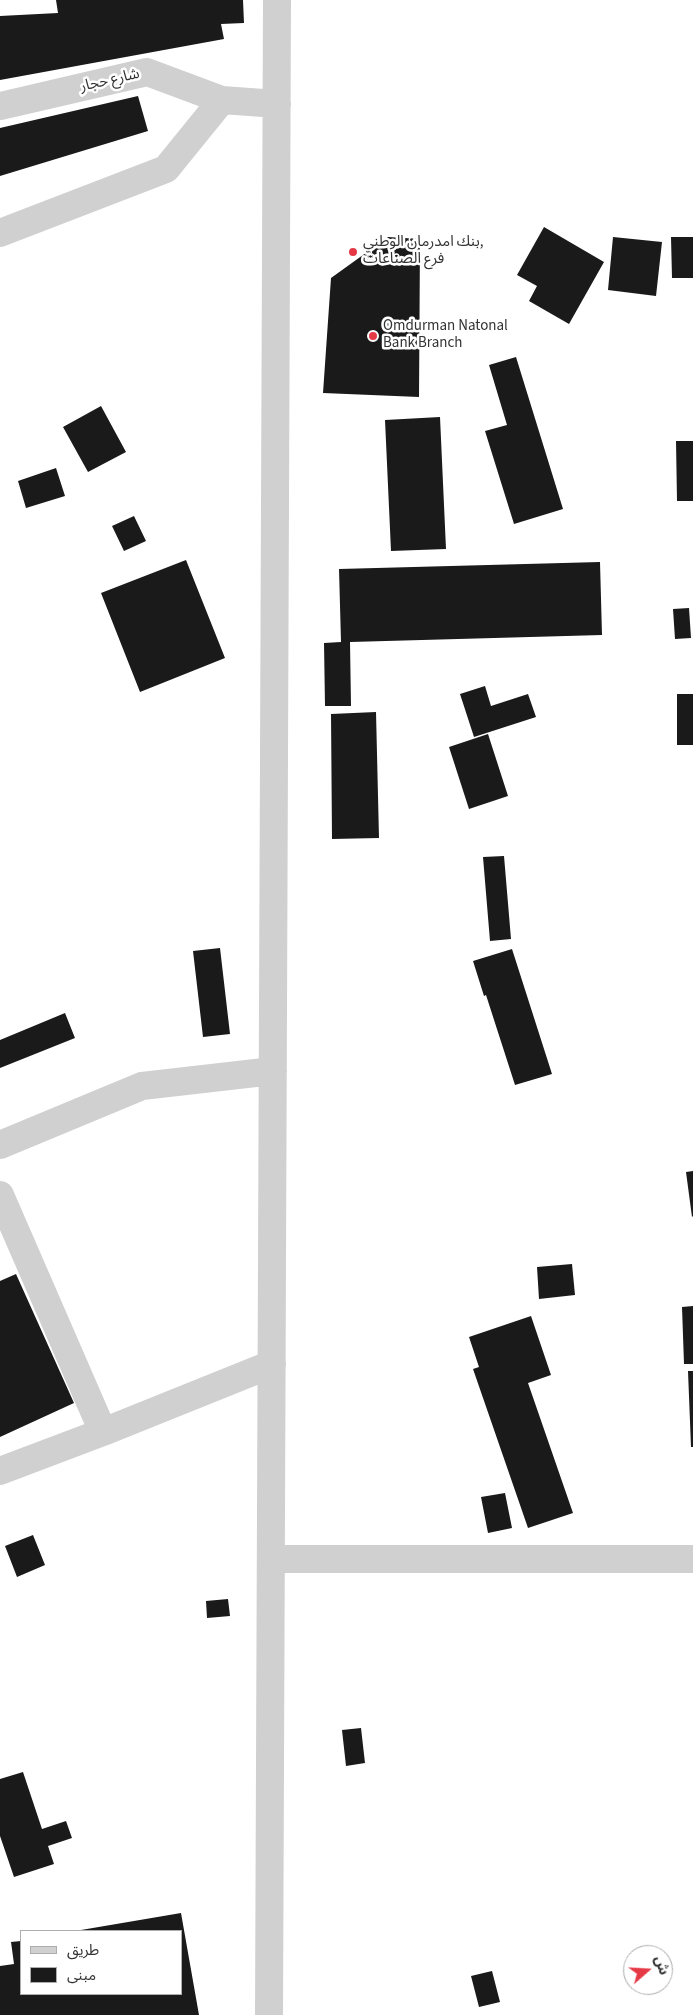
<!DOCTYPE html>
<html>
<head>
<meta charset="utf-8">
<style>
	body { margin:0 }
	#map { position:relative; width:693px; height:2015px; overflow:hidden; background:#fff; font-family:"Source Sans 3","Noto Sans Arabic",sans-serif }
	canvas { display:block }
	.legend { position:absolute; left:20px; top:1930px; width:162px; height:65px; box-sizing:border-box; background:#fff; border:1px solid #adadad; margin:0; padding:6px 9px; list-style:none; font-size:15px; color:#333 }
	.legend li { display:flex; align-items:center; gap:10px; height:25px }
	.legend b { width:25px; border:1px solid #adadad }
	.north { position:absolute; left:623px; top:1945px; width:50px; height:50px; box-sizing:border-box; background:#fff; border:1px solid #adadad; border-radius:50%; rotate:71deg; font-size:14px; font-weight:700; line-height:20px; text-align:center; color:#333 }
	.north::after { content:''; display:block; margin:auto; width:18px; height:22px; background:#e63946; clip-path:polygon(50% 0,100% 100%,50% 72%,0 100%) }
</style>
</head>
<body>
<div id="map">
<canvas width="693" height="2015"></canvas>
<ul class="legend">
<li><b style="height:6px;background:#d0d0d0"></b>طريق</li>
<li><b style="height:14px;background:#1a1a1a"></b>مبنى</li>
</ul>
<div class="north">ش</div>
</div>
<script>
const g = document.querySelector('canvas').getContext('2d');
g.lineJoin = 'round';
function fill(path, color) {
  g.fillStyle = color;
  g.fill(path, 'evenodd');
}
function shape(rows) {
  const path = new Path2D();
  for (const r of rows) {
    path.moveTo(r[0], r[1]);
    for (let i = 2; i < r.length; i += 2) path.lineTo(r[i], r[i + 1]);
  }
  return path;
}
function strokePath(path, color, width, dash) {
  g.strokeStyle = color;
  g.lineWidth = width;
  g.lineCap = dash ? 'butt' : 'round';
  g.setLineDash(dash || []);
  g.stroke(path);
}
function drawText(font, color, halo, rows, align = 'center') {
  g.font = font + ' "Source Sans 3","Noto Sans Arabic",sans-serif';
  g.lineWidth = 5;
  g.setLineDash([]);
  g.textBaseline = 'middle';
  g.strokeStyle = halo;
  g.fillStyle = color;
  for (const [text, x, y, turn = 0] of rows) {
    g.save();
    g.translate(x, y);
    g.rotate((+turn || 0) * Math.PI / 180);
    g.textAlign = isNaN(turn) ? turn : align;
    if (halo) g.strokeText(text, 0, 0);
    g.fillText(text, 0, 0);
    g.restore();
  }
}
fill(shape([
	[56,0,243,0,244,23,221,24,224,39,0,80,0,16,58,13],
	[138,96,148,131,0,176,0,128],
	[544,227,604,262,569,324,529,301,537,286,517,275],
	[388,237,420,239,419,397,323,393,331,278],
	[613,237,662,242,656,296,608,290],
	[671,237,693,237,693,278,672,278],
	[516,357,563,509,514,524,485,431,507,425,489,365],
	[101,406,126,452,88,472,63,427],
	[440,417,446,549,391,551,385,420],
	[676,441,693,441,693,501,677,501],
	[56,468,65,496,26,508,18,481],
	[134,516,146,541,124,551,112,526],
	[186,560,225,658,140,692,101,593],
	[600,562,602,635,350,642,351,706,325,706,324,643,341,642,339,569],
	[689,608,691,638,675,639,673,609],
	[485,686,491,706,528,694,536,717,474,737,460,694],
	[677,694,693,694,693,745,677,745],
	[376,712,379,838,332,839,331,714],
	[488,734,508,796,469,809,449,747],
	[504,856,511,939,490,941,483,857],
	[220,948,230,1034,203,1037,193,951],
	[512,949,552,1074,515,1085,486,995,484,996,473,961],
	[65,1013,75,1038,0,1068,0,1040],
	[693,1171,693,1216,692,1217,686,1172],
	[572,1264,575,1295,539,1299,537,1267],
	[16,1274,74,1403,0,1437,0,1281],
	[693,1306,693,1364,684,1364,682,1307],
	[531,1316,551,1375,528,1383,573,1513,528,1528,473,1369,479,1367,469,1337],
	[688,1371,693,1371,693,1447,691,1447],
	[505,1493,512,1528,488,1533,481,1497],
	[33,1535,45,1565,17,1577,5,1546],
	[228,1599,230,1616,207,1618,206,1601],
	[361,1728,365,1763,346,1766,342,1730],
	[23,1772,42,1829,66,1821,72,1838,48,1846,54,1864,14,1877,0,1836,0,1779],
	[181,1913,199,2015,0,2015,0,1966,14,1964,11,1942,21,1941,21,1994,181,1994,181,1931,81,1930],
	[492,1971,500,2002,479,2007,471,1976]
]), '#1a1a1a');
strokePath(shape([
	[0,106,147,72,222,100,277,104],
	[0,233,166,169,222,100],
	[0,1145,142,1086,273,1071],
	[0,1195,103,1432,272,1364],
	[0,1471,103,1432],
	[271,1559,693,1559],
	[269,2015,277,0]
]), '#d0d0d0', 28);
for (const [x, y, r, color] of [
	[353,252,5,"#e63946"],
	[373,336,5,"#e63946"]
]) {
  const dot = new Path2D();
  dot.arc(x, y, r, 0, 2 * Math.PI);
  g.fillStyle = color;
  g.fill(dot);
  strokePath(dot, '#fff', 2);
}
drawText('15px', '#333', '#fff', [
	["شارع حجار",110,81,-13]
]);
drawText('15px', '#333', '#fff', [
	["بنك امدرمان الوطني,",363,243],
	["فرع الصناعات",363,260],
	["Omdurman Natonal",383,327],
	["Bank Branch",383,344]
], 'left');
</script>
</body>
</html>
